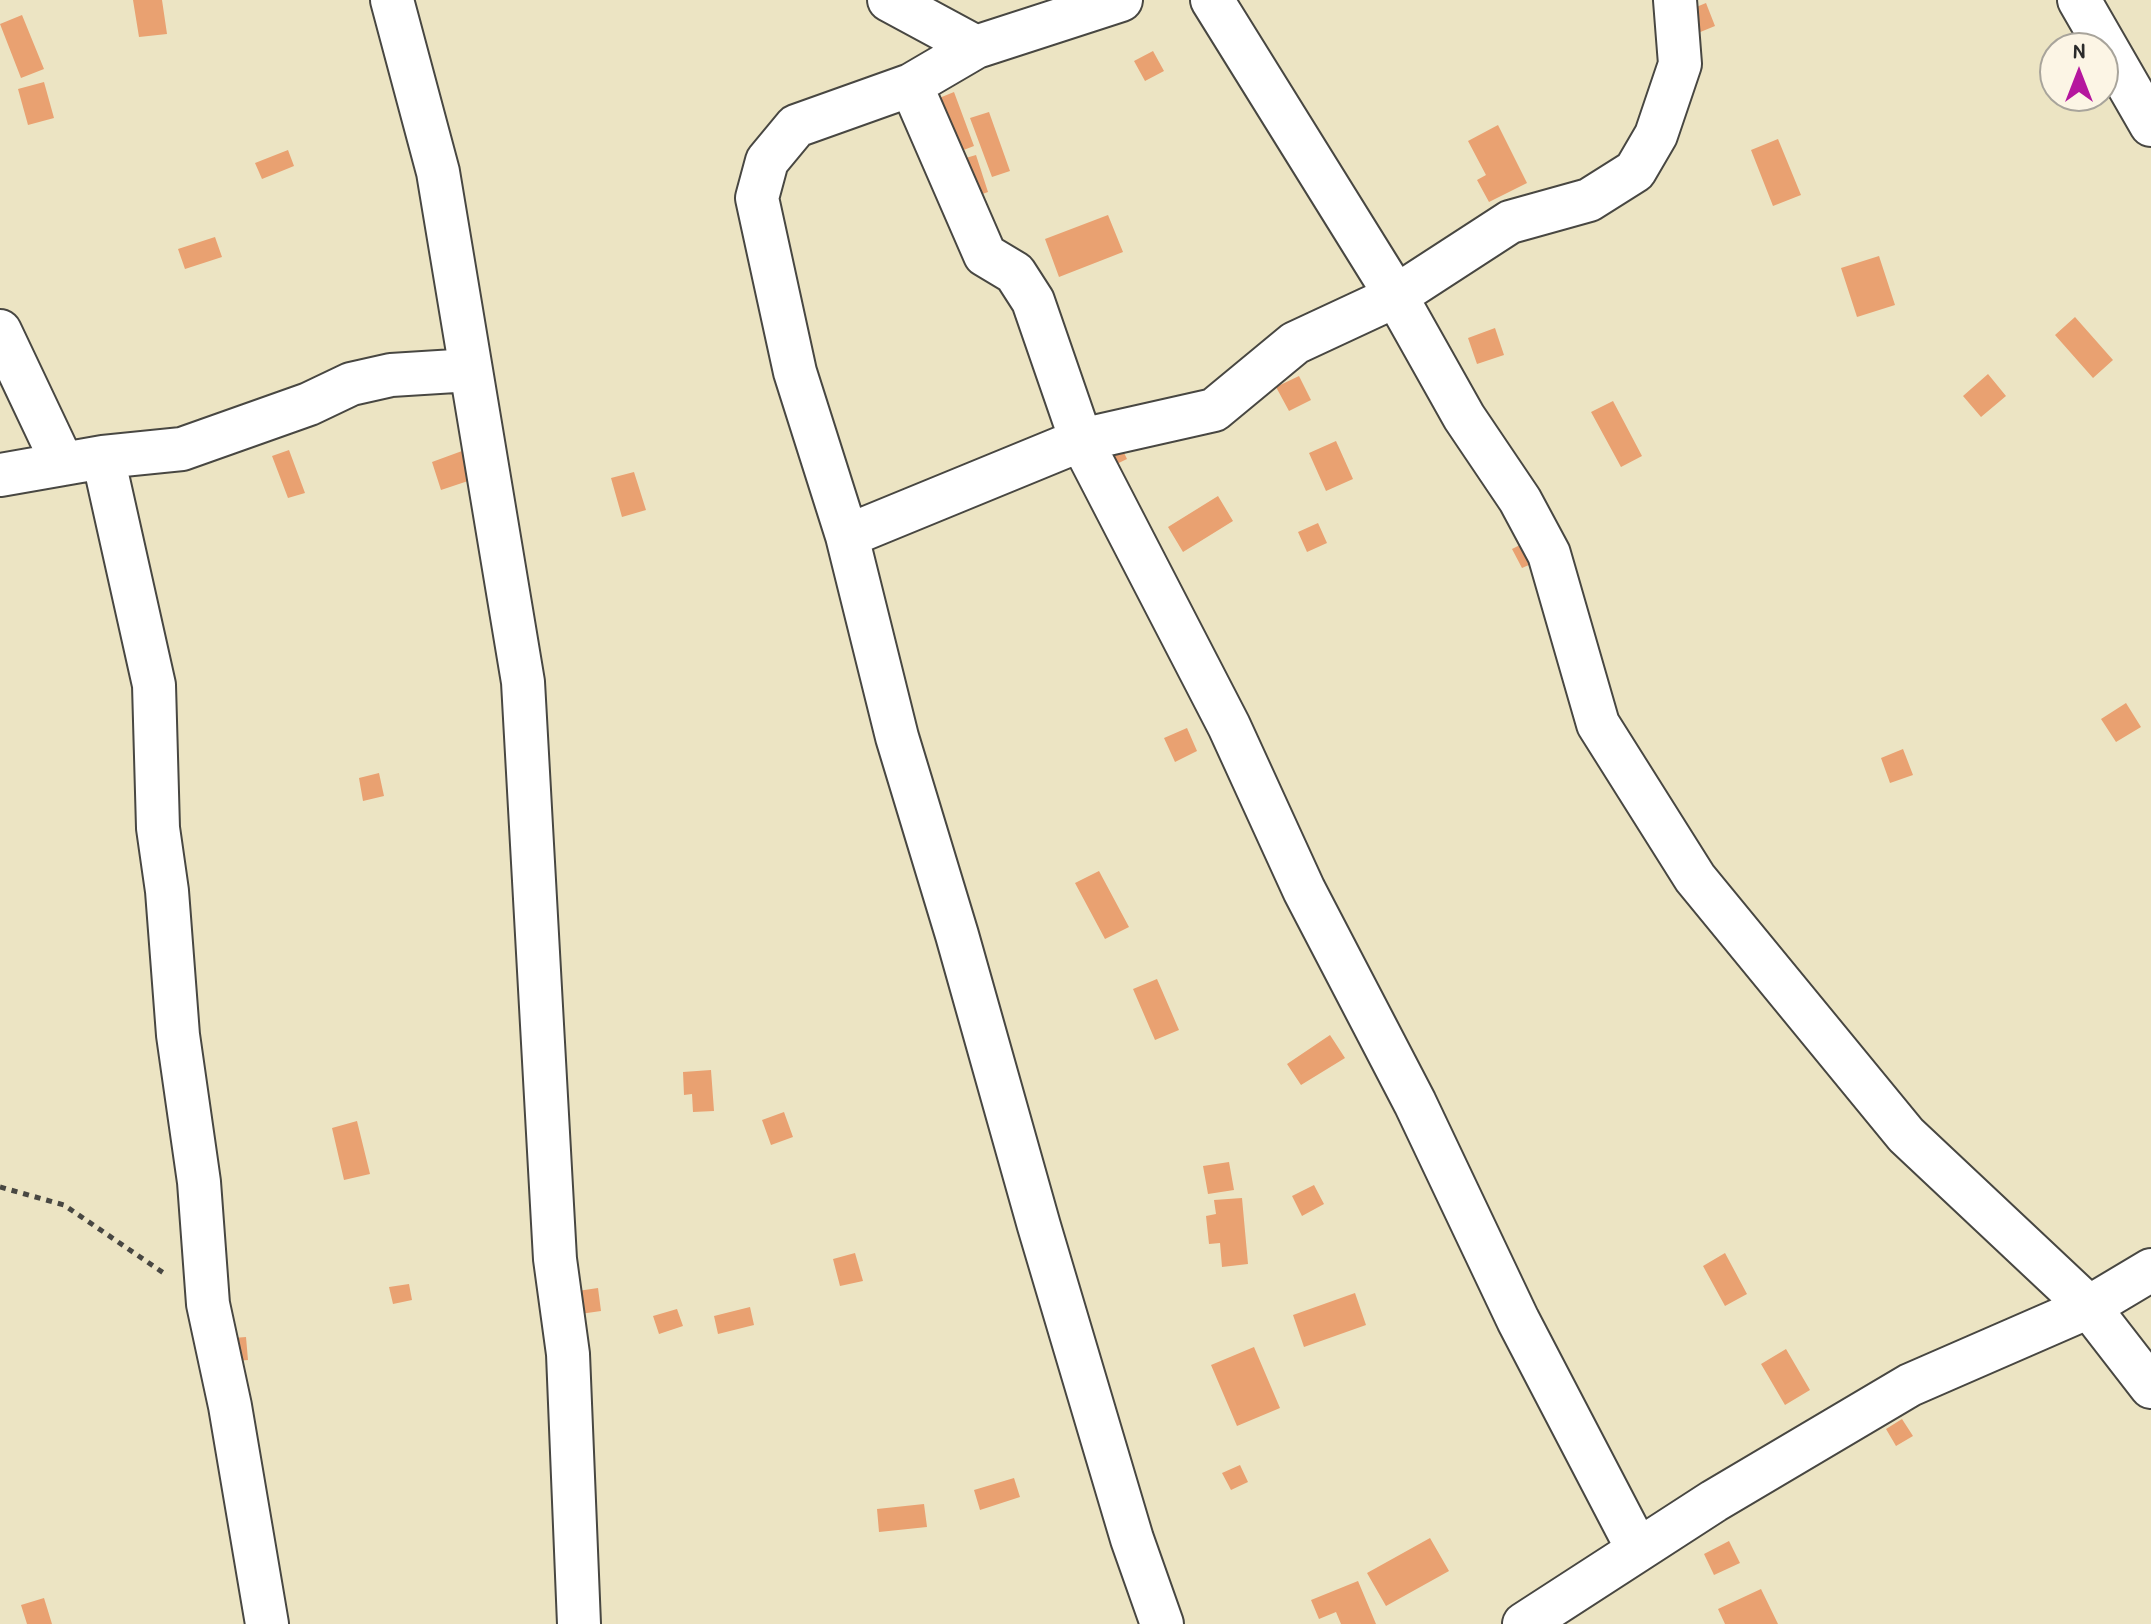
<!DOCTYPE html>
<html>
<head>
<meta charset="utf-8">
<style>
	body { margin:0 }
	#map { position:relative; width:2151px; height:1624px; overflow:hidden; background:#ece4c3; font-family:"Patrick Hand",sans-serif }
	canvas { display:block }
	.north { position:absolute; left:2039px; top:32px; width:80px; height:80px; box-sizing:border-box; background:#fcf5e5; border:2px solid #a8a49b; border-radius:50%; rotate:0deg; font-size:22px; font-weight:700; line-height:32px; text-align:center; color:#2b2b2b }
	.north::after { content:''; display:block; margin:auto; width:28px; height:36px; background:#b5179e; clip-path:polygon(50% 0,100% 100%,50% 72%,0 100%) }
</style>
</head>
<body>
<div id="map">
<canvas width="2151" height="1624"></canvas>
<div class="north">N</div>
</div>
<script>
const g = document.querySelector('canvas').getContext('2d');
g.lineJoin = 'round';
function fill(path, color) {
  g.fillStyle = color;
  g.fill(path, 'evenodd');
}
function shape(rows) {
  const path = new Path2D();
  for (const r of rows) {
    path.moveTo(r[0], r[1]);
    for (let i = 2; i < r.length; i += 2) path.lineTo(r[i], r[i + 1]);
  }
  return path;
}
function strokePath(path, color, width, dash) {
  g.strokeStyle = color;
  g.lineWidth = width;
  g.lineCap = dash ? 'butt' : 'round';
  g.setLineDash(dash || []);
  g.stroke(path);
}
fill(shape([
	[133,0,162,0,167,34,139,37],
	[1706,3,1715,26,1693,35,1684,12],
	[22,15,44,69,21,78,0,24],
	[1153,51,1164,71,1145,81,1134,61],
	[44,82,54,118,28,125,18,89],
	[954,92,974,146,948,156,927,103],
	[989,112,1010,171,992,177,970,118],
	[1498,125,1527,183,1489,202,1477,180,1486,175,1468,141],
	[1778,139,1801,195,1773,206,1751,150],
	[288,150,294,166,262,179,255,163],
	[976,155,988,192,965,200,952,162],
	[1108,215,1123,252,1059,277,1045,239],
	[215,237,222,257,185,269,178,249],
	[1879,256,1895,305,1857,317,1841,268],
	[2075,317,2113,360,2093,378,2055,335],
	[1495,328,1504,355,1477,364,1468,338],
	[1988,374,2006,396,1981,417,1963,396],
	[1299,376,1311,400,1289,411,1276,387],
	[1613,401,1642,456,1621,467,1591,412],
	[1116,436,1127,459,1102,471],
	[1336,441,1353,479,1326,491,1309,453],
	[289,450,305,493,288,498,272,456],
	[462,451,471,480,441,490,432,462],
	[634,472,646,510,622,517,611,478],
	[1218,496,1233,521,1183,552,1168,527],
	[1318,523,1327,543,1307,552,1298,532],
	[1528,541,1538,561,1522,568,1512,549],
	[2126,703,2141,727,2116,742,2101,719],
	[1187,728,1197,751,1175,762,1164,738],
	[1903,749,1913,775,1890,783,1881,758],
	[379,773,384,796,363,801,359,778],
	[1099,871,1129,927,1105,939,1075,883],
	[1157,979,1179,1030,1155,1040,1133,989],
	[1330,1035,1345,1058,1301,1085,1287,1064],
	[711,1070,714,1111,693,1112,692,1094,684,1095,683,1072],
	[784,1112,793,1137,771,1145,762,1120],
	[357,1121,370,1174,344,1180,332,1128],
	[1229,1162,1234,1190,1208,1194,1203,1166],
	[1314,1185,1324,1204,1302,1216,1292,1196],
	[1242,1198,1248,1264,1222,1267,1220,1243,1209,1244,1206,1216,1216,1214,1214,1200],
	[855,1253,863,1281,840,1286,833,1259],
	[1725,1253,1747,1294,1725,1306,1703,1266],
	[409,1284,412,1300,393,1304,389,1287],
	[598,1288,601,1311,566,1316,564,1293],
	[1355,1293,1366,1325,1304,1347,1293,1315],
	[750,1307,754,1325,718,1334,714,1316],
	[677,1309,683,1326,659,1334,653,1316],
	[246,1337,248,1360,223,1362,221,1339],
	[1254,1347,1280,1408,1237,1426,1211,1365],
	[1786,1349,1810,1390,1785,1405,1761,1364],
	[1902,1419,1913,1436,1896,1446,1886,1429],
	[1240,1465,1248,1482,1231,1490,1222,1473],
	[1014,1478,1020,1497,980,1510,974,1490],
	[924,1504,927,1527,879,1532,877,1509],
	[1430,1538,1449,1571,1386,1606,1367,1573],
	[1729,1541,1740,1563,1714,1575,1704,1554],
	[1358,1581,1376,1624,1341,1624,1336,1612,1319,1619,1311,1600],
	[1761,1589,1778,1624,1725,1624,1718,1609],
	[44,1598,52,1624,27,1624,21,1605]
]), '#e9a171');
const minor = shape([
	[392,0,438,172,523,682,555,1259,568,1354,579,1624],
	[889,0,976,47,1121,0],
	[1212,0,1396,296,1464,417,1520,500,1549,554,1598,724,1695,878,1906,1135,2089,1307,2151,1387],
	[2079,0,2151,125],
	[976,47,911,85,796,126,767,161,757,198,795,372,847,536,897,737,957,935,1039,1226,1132,1539,1162,1624],
	[911,85,985,255,1015,273,1033,301,1081,440,1229,726,1304,890,1415,1103,1518,1320,1638,1550],
	[0,331,63,464],
	[103,457,154,685,158,828,167,891,178,1035,199,1182,208,1304,230,1406,267,1624],
	[0,475,103,457,182,449,309,404,351,384,391,375,471,370],
	[847,536,1081,440,1214,410,1295,343,1396,296,1510,222,1589,200,1635,171,1656,135,1680,64,1675,0],
	[1524,1624,1714,1501,1910,1385,2089,1307,2151,1270]
]);
strokePath(minor, '#484742', 46);
strokePath(shape([
	[0,1187,64,1205,165,1274]
]), '#484742', 5, [6, 6]);
strokePath(minor, '#fff', 42);
</script>
</body>
</html>
